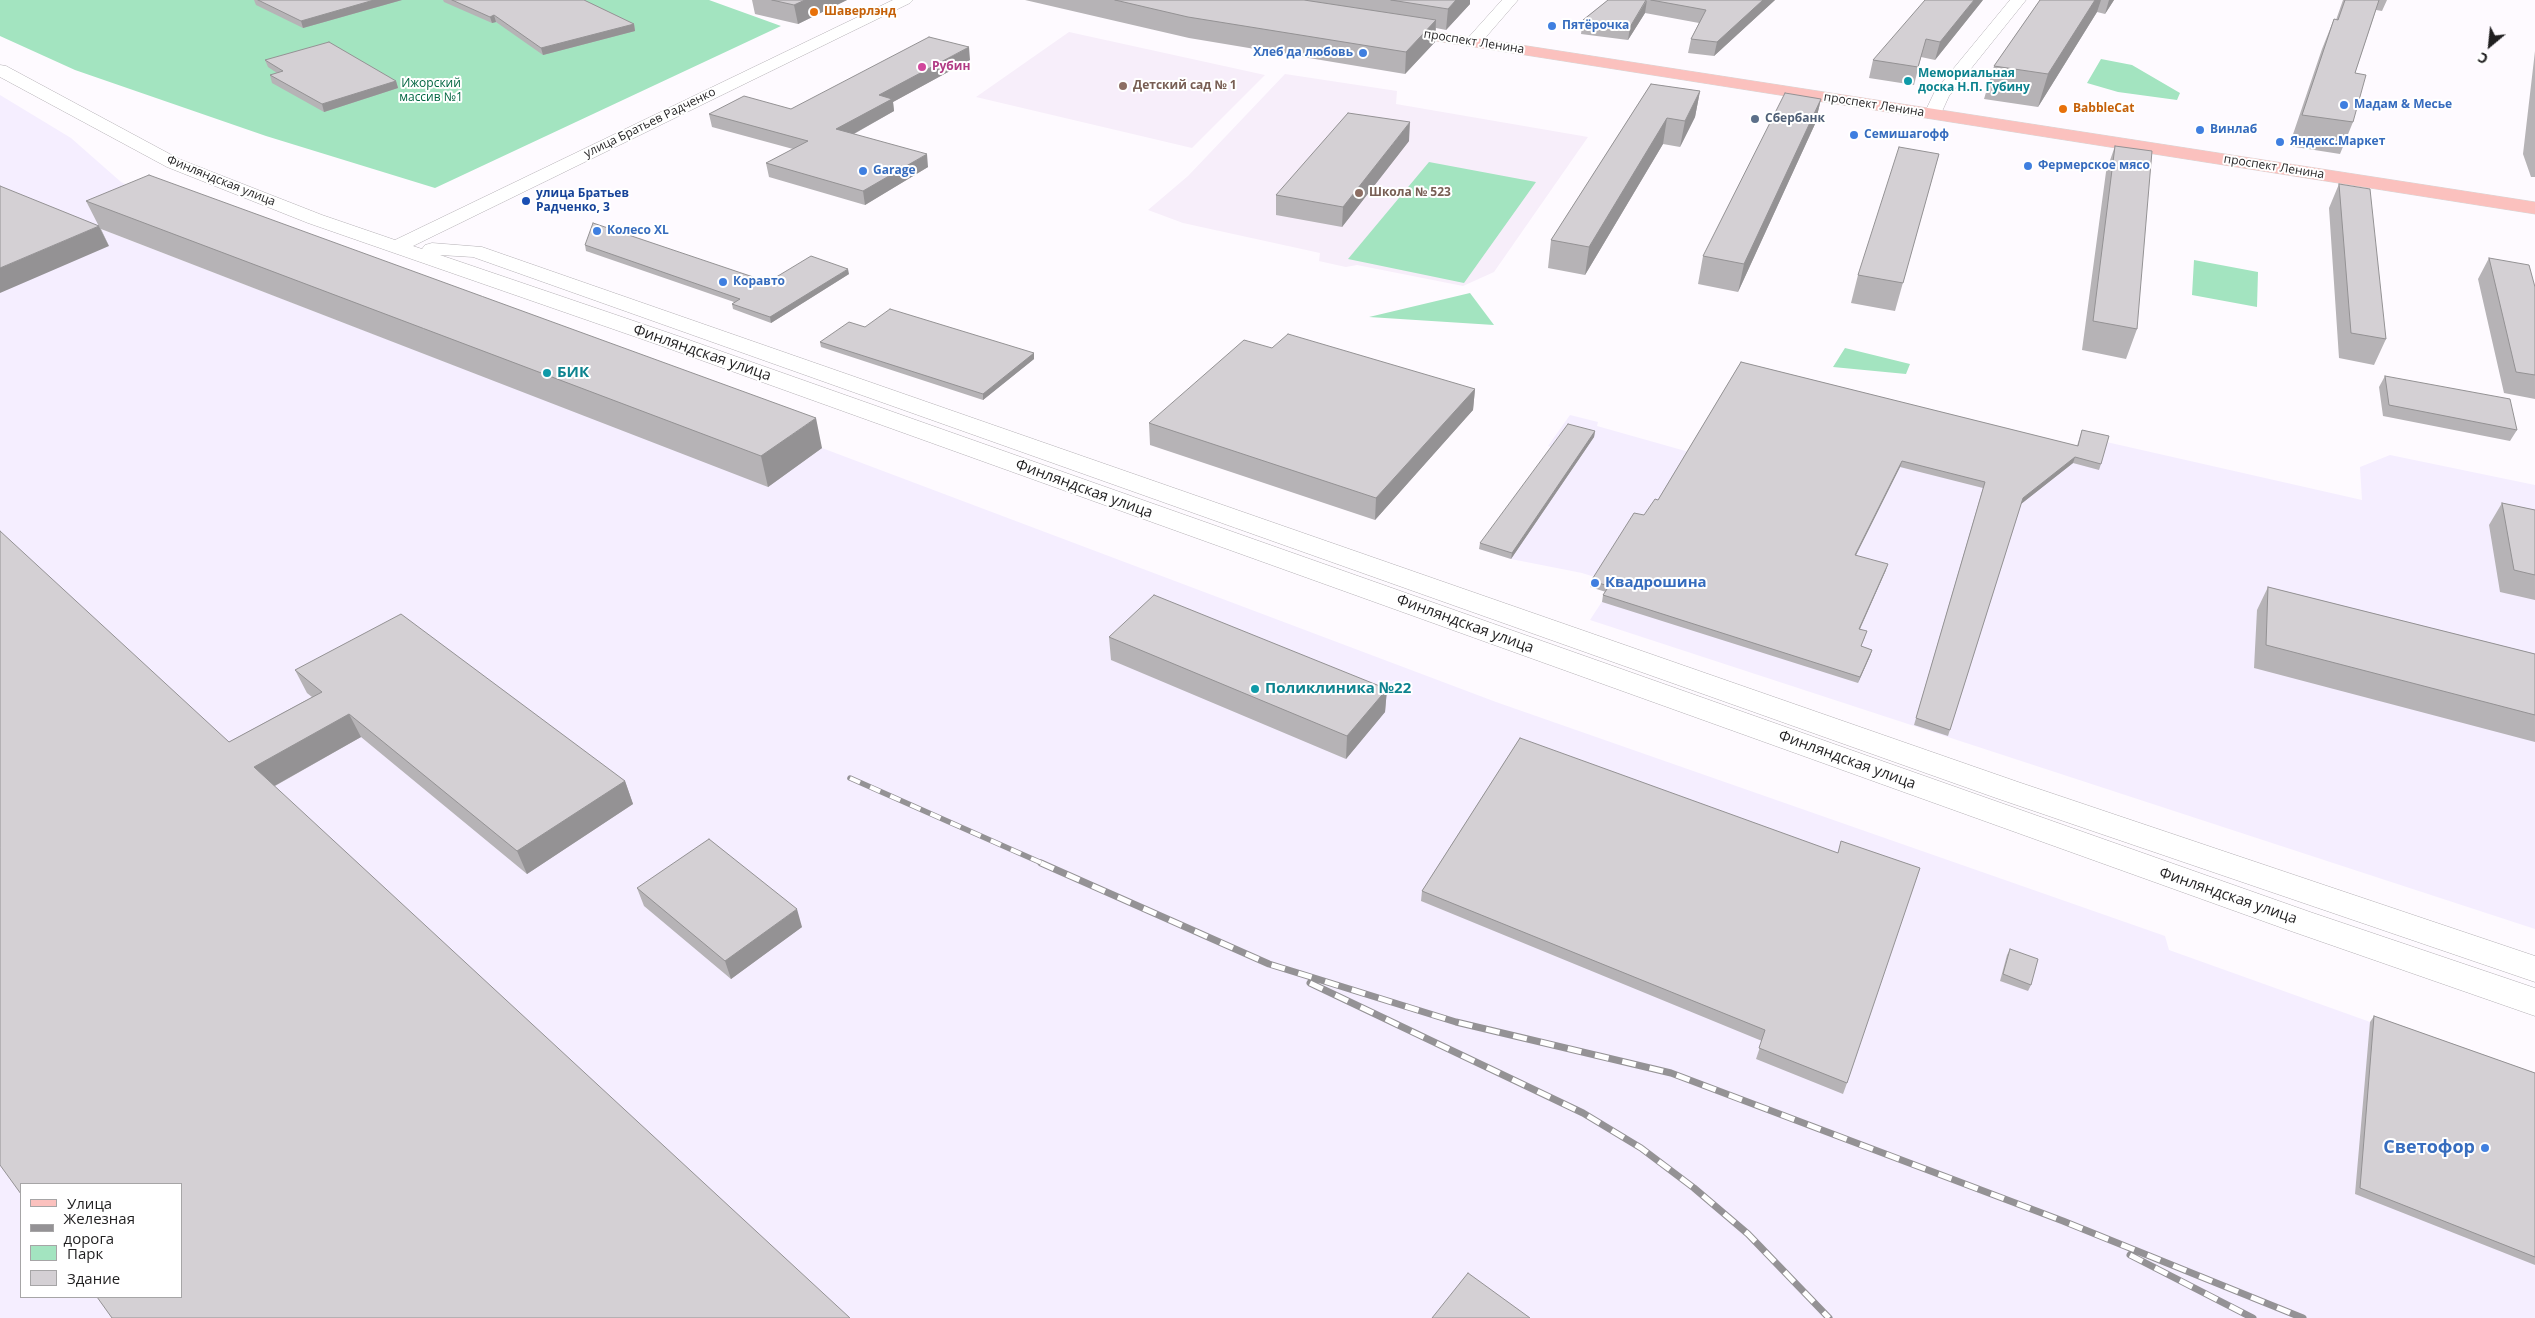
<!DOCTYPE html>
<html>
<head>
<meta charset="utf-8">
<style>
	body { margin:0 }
	#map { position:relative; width:2535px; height:1318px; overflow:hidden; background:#fefaff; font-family:"Open Sans",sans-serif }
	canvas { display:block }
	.legend { position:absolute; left:20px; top:1183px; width:162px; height:115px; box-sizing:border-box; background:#fff; border:1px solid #a6a5a6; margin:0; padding:6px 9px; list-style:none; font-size:15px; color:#201f20 }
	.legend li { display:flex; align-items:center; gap:10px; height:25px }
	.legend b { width:25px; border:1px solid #a6a5a6 }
	.north { position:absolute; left:2465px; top:20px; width:50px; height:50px; -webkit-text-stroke:4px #fff; paint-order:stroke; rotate:208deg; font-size:14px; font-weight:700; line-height:20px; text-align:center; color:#201f20 }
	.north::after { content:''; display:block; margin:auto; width:18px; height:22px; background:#201f20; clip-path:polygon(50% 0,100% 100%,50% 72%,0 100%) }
</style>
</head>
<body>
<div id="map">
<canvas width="2535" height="1318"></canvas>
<ul class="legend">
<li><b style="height:6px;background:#fbc1be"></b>Улица</li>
<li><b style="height:6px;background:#949295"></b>Железная дорога</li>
<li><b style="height:14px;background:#a3e4c0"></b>Парк</li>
<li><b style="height:14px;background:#d4d0d4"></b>Здание</li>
</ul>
<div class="north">С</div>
</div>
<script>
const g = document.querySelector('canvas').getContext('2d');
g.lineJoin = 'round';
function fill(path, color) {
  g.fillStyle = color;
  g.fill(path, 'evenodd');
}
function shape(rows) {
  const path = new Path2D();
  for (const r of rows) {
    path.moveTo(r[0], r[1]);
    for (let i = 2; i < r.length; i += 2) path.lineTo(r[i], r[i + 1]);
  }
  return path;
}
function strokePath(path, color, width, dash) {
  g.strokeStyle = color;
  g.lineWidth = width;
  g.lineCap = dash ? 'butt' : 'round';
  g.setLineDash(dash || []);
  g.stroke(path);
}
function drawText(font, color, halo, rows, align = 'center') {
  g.font = font + ' "Open Sans",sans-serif';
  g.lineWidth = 4;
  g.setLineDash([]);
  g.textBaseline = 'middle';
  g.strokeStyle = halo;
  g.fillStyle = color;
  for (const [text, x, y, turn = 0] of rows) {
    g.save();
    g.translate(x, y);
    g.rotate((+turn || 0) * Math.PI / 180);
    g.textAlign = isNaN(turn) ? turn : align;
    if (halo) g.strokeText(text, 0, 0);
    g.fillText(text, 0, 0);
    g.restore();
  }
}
fill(shape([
	[1069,32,1265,75,1192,148,976,97],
	[1285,74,1397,91,1396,104,1588,137,1494,272,1463,286,1357,265,1346,267,1319,261,1320,253,1183,223,1148,210,1188,176]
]), '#f7eefa');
fill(shape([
	[0,95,71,138,121,182,161,202,101,229,768,486,822,448,1496,702,2165,936,2169,950,2535,1081,2535,1318,0,1318],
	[21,1184,181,1184,181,1297,21,1297],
	[1570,415,1598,422,1597,426,1689,452,2076,451,2080,436,2362,500,2360,467,2390,455,2535,485,2535,929,1590,620,1614,583,1582,573,1511,559,1479,549,1554,448,1548,446]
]), '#f5eeff');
fill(shape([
	[0,0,709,0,781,26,435,188,266,136,75,70,0,36],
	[2101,59,2132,65,2180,93,2177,100,2118,92,2087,83],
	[1429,162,1536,182,1464,283,1348,259],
	[2194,260,2258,272,2257,307,2192,295],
	[1470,293,1494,325,1369,317],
	[1845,348,1910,364,1906,374,1833,367]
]), '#a3e4c0');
const minor = shape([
	[893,0,913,0,910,3,413,246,422,249,425,245,432,243,482,247,2018,782,2535,956,2535,982,1996,798,473,257,440,255,675,335,2310,912,2535,988,2535,1016,2288,930,659,345,308,223,167,167,0,77,0,65,6,66,179,159,322,215,395,240,893,0],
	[1502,0,1518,0,1479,45,1467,45,1465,42,1467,39,1502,0],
	[2010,0,2026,0,1949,96,1939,118,1927,118,1924,114,1935,91,2010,0]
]);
const major = shape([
	[1398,26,2535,202,2535,214,1392,34,1390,31,1398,26]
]);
strokePath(minor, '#b4b0b5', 1);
strokePath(major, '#d7d7d7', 1);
fill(minor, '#fff');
fill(major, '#fbc1be');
const railFar1 = shape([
	[850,778,1044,864]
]);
const rail = shape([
	[1041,863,1269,964,1456,1022,1671,1073,2063,1221,2303,1318],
	[1310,983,1583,1113,1641,1148,1694,1188,1748,1234,1829,1318],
	[2130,1255,2253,1318]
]);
strokePath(railFar1, '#949295', 5.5);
strokePath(rail, '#949295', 7);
strokePath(railFar1, '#fff', 4, [11]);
strokePath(rail, '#fff', 5, [14]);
fill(shape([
	[254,0,402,0,303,28,256,5],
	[443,0,584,0,634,24,635,31,543,55,496,22,492,23,444,2],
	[752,0,847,0,798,24,755,14],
	[1025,0,1470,0,1470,4,1446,30,1436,28,1435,42,1405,74,1189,38],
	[1608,0,1775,0,1714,56,1688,53,1691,39,1699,23,1645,13,1628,40,1581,34,1583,20],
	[1983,0,1935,60,1921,57,1914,85,1869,78,1873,60],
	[2040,0,2114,0,2105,14,2097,12,2038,107,1984,99,1994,66],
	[2343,0,2387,0,2382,11,2376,10,2355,73,2353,122,2340,154,2289,146,2322,49,2334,19,2336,20],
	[2535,51,2535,177,2531,177,2523,154],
	[265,60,396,81,398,88,324,112,272,83,270,75,277,73,268,67],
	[970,60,893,102,894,111,854,134,928,167,865,205,769,177,766,163,793,149,712,127,709,114,791,109],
	[1651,84,1700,91,1695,117,1680,147,1663,144,1585,275,1548,268,1551,240],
	[1821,99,1815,124,1738,292,1698,284,1703,256],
	[1409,141,1342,227,1276,215,1276,195],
	[2115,146,2137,329,2126,359,2082,350,2106,172],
	[1939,154,1895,311,1851,303,1858,275],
	[2339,184,2386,339,2374,365,2339,358,2329,208],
	[86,201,822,448,768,487,101,229,109,246],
	[585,245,768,282,849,274,771,323,733,309,732,304,734,302,586,251],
	[2489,258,2535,287,2535,399,2504,393,2478,279],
	[820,342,1034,353,1034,359,983,400,821,347],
	[1272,348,1475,389,1473,410,1375,520,1150,445,1149,423],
	[1741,362,2077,446,2082,430,2101,464,2099,470,2073,463,2021,504,1948,736,1914,725,1983,488,1900,467,1856,555,1886,570,1860,629,1865,637,1861,646,1872,650,1870,656,1858,683,1602,602,1603,595,1606,592,1590,587,1591,581,1658,500],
	[2385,376,2517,430,2510,441,2383,416,2379,387],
	[1595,431,1594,437,1511,559,1479,549,1480,543],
	[2502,503,2535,510,2535,600,2500,592,2489,525],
	[2268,587,2535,654,2535,742,2254,668,2257,610],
	[1109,637,1387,689,1385,712,1346,759,1111,660],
	[295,670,625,781,633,804,527,874,361,737,275,786,229,742,312,697,307,693],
	[1520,738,1847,1083,1843,1094,1756,1059,1762,1041,1421,901,1422,891],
	[637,888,802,927,731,979,644,906],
	[2010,949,2031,985,2028,991,2000,981,2007,955],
	[2374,1016,2535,1073,2535,1265,2355,1194,2370,1022]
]), '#b6b3b6');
fill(shape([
	[374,0,402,0,303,28,301,21],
	[805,0,847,0,798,24,794,5],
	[1456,0,1470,0,1470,4,1446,30,1448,9],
	[1647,0,1645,13,1628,40,1630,27],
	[1763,0,1775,0,1714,56,1717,42],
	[1974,0,1983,0,1935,60,1940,42],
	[2095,0,2101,0,2097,12,2038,107,2048,74],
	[2109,0,2114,0,2105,14],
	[494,15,496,22,492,23,490,17],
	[1436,20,1435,42,1405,74,1406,52],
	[634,24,635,31,543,55,541,48],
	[969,47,970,60,893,102,894,111,839,142,836,129,879,95],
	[396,81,398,88,324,112,322,104],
	[1700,91,1695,117,1680,147,1685,121],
	[1821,99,1815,124,1738,292,1744,264],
	[1667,118,1663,144,1585,275,1589,247],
	[1410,122,1409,141,1342,227,1343,207],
	[927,154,928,167,865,205,863,191],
	[99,226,109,246,0,293,0,268],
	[848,269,849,274,771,323,770,317],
	[1034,353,1034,359,983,400,983,394],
	[1475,389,1473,410,1375,520,1376,498],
	[816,418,822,448,768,487,761,456],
	[1595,431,1594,437,1511,559,1512,553],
	[2075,457,2073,463,2021,504,2023,498],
	[1902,461,1900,467,1853,561,1855,555],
	[1888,564,1886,570,1857,635,1859,629],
	[1872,650,1870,656,1858,683,1860,677],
	[1387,689,1385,712,1346,759,1347,736],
	[349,714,361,737,267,790,254,767],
	[625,781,633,804,527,874,517,851],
	[797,909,802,927,731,979,725,961]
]), '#949294');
const building = shape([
	[258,0,374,0,301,21,258,0],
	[452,0,584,0,634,24,541,48,494,15,490,17,452,0],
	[772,0,805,0,794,5,772,0],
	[1115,0,1304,0,1436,20,1406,52,1188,17,1115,0],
	[1391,0,1456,0,1448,9,1391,0],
	[1608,0,1646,0,1630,27,1583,20,1608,0],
	[1651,0,1763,0,1717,42,1691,39,1706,10,1651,0],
	[1925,0,1974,0,1940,42,1926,39,1918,67,1873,60,1925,0],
	[2040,0,2095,0,2048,74,1994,66,2040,0],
	[2345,0,2379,0,2355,73,2366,75,2353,122,2302,115,2334,19,2338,20,2345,0],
	[929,37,969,47,879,95,892,99,836,129,927,154,863,191,766,163,808,141,709,114,744,96,791,109,929,37],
	[329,42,396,81,322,104,270,75,283,71,265,60,329,42],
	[1651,84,1700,91,1685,121,1667,118,1589,247,1551,240,1651,84],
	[1785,93,1821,99,1744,264,1703,256,1785,93],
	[1348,113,1410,122,1343,207,1276,195,1348,113],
	[2115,146,2152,151,2137,329,2093,321,2115,146],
	[1899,147,1939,154,1903,283,1858,275,1899,147],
	[149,175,816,418,761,456,86,201,149,175],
	[2339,184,2370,189,2386,339,2351,333,2339,184],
	[0,186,99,226,0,268,0,186],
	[593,223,768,282,811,256,848,269,770,317,732,304,740,299,585,245,593,223],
	[2489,258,2529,265,2535,287,2535,375,2516,372,2489,258],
	[890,309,1034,353,983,394,820,342,849,322,865,327,890,309],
	[1288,334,1475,389,1376,498,1149,423,1244,340,1272,348,1288,334],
	[1741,362,2078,446,2082,430,2109,436,2101,464,2075,457,2023,498,1950,730,1916,718,1985,482,1902,461,1855,555,1888,564,1859,629,1867,631,1861,646,1872,650,1860,677,1603,595,1609,586,1591,581,1634,513,1644,515,1655,499,1658,500,1741,362],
	[2385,376,2510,399,2517,430,2389,405,2385,376],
	[1568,424,1595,431,1512,553,1480,543,1568,424],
	[2502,503,2535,510,2535,575,2514,570,2502,503],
	[0,531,229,742,322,692,295,670,401,614,625,781,517,851,349,714,254,767,850,1318,112,1318,97,1297,181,1297,181,1184,21,1184,21,1194,0,1165,0,531],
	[2268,587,2535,654,2535,715,2266,645,2268,587],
	[1154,595,1387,689,1347,736,1109,637,1154,595],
	[1520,738,1838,853,1841,841,1920,868,1847,1083,1759,1048,1765,1030,1422,891,1520,738],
	[709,839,797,909,725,961,637,888,709,839],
	[2010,949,2038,959,2031,985,2003,974,2010,949],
	[2374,1016,2535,1073,2535,1257,2360,1188,2374,1016],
	[1468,1273,1530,1318,1432,1318,1468,1273]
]);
fill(building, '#d4d0d4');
strokePath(building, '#949294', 1);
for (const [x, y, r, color] of [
	[814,12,5,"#e8710a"],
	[1552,26,5,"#3f7fe0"],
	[1363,53,5,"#3f7fe0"],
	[922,67,5,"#d1479c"],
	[1908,81,5,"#0f9aa8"],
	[1123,86,5,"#8d6e63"],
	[2344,105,5,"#3f7fe0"],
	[2063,109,5,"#e8710a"],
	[1755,119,5,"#5c6f8a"],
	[2200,130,5,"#3f7fe0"],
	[1854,135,5,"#3f7fe0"],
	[2280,142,5,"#3f7fe0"],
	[2028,166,5,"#3f7fe0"],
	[863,171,5,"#3f7fe0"],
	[1359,193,5,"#8d6e63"],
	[526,201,5,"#1a4fb4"],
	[597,231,5,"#3f7fe0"],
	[723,282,5,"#3f7fe0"],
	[547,373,5,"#0f9aa8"],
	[1595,583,5,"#3f7fe0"],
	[1255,689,5,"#0f9aa8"],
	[2485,1148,5,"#3f7fe0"]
]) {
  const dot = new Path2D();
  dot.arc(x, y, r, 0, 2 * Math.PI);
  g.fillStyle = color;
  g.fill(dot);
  strokePath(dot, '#fff', 2);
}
drawText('bold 12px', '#c56008', '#fff', [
	["Шаверлэнд",824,12],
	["BabbleCat",2073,109]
], 'left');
drawText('bold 12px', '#366cbe', '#fff', [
	["Пятёрочка",1562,26],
	["Хлеб да любовь",1353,53,"right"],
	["Мадам & Месье",2354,105],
	["Винлаб",2210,130],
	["Семишагофф",1864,135],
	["Яндекс.Маркет",2290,142],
	["Фермерское мясо",2038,166],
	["Garage",873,171],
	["Колесо XL",607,231],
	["Коравто",733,282]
], 'left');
drawText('12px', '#201f20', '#fff', [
	["проспект Ленина",1474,42,9],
	["проспект Ленина",1874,105,9],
	["улица Братьев Радченко",650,123,-26],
	["проспект Ленина",2274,167,9],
	["Финляндская улица",221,181,22]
]);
drawText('bold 12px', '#b23c85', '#fff', [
	["Рубин",932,67]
], 'left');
drawText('bold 12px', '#0d838f', '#fff', [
	["Мемориальная",1918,74],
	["доска Н.П. Губину",1918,88]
], 'left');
drawText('12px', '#006540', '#fff', [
	["Ижорский",431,84],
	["массив №1",431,98]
]);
drawText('bold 12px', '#785e54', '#fff', [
	["Детский сад № 1",1133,86],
	["Школа № 523",1369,193]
], 'left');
drawText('bold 12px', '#4e5e75', '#fff', [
	["Сбербанк",1765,119]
], 'left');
drawText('bold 12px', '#164399', '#fff', [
	["улица Братьев",536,194],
	["Радченко, 3",536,208]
], 'left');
drawText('15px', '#201f20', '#fff', [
	["Финляндская улица",702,353,19],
	["Финляндская улица",1084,489,20],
	["Финляндская улица",1465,624,20],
	["Финляндская улица",1847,760,20],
	["Финляндская улица",2228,896,19]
]);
drawText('bold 15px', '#0d838f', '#fff', [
	["БИК",557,373],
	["Поликлиника №22",1265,689]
], 'left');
drawText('bold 15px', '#366cbe', '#fff', [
	["Квадрошина",1605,583]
], 'left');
drawText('bold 18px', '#366cbe', '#fff', [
	["Светофор",2475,1148]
], 'right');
</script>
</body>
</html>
